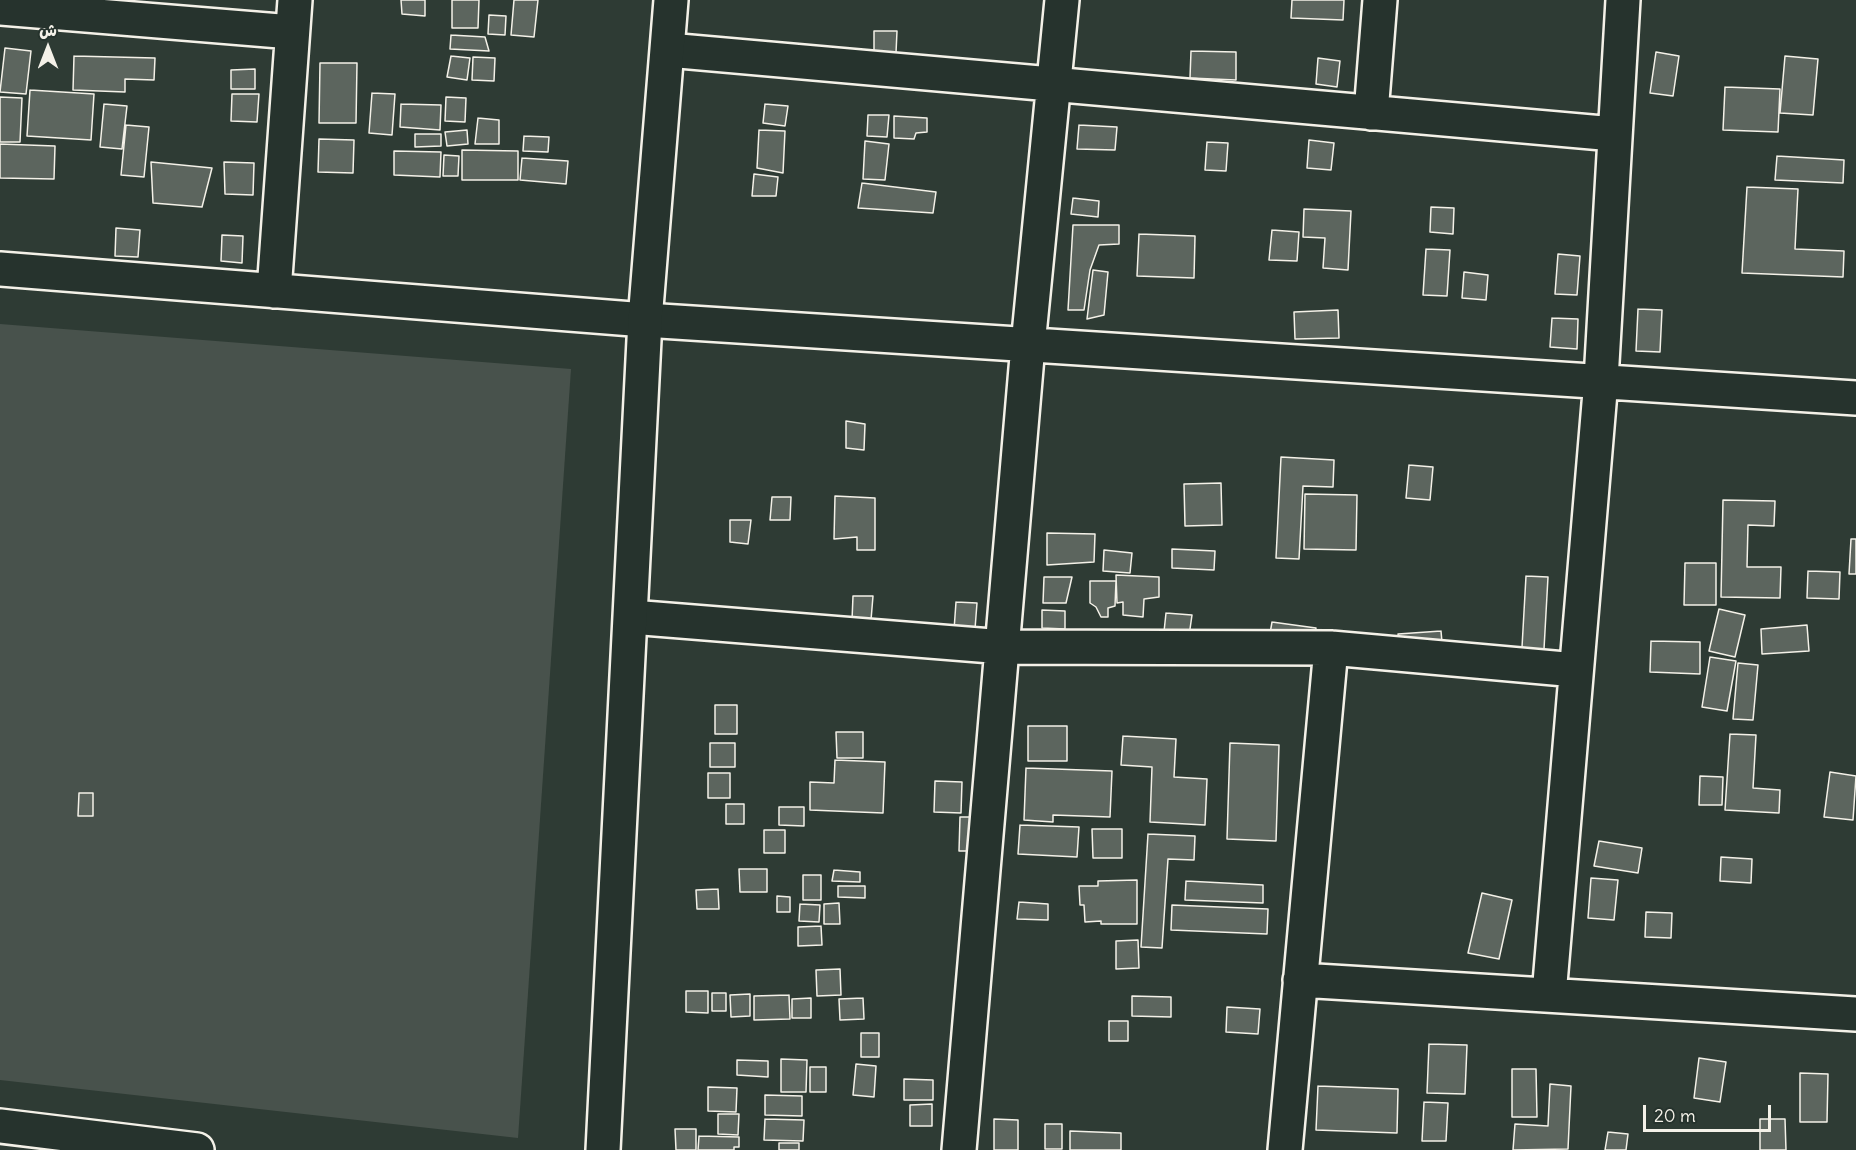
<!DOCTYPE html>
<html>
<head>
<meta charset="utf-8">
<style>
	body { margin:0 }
	#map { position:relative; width:1856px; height:1150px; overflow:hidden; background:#2e3b34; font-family:Delius,"Playpen Sans Arabic",sans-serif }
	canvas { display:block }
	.north { position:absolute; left:18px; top:18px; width:60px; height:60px; -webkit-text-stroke:4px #26332d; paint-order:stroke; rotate:0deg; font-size:16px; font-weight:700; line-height:24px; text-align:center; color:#f4f1e8 }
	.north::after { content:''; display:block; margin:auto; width:21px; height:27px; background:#f4f1e8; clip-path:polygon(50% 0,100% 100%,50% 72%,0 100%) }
	.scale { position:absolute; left:1643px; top:1105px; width:128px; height:27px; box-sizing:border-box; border:3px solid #f4f1e8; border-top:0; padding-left:8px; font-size:18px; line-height:21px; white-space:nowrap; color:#f4f1e8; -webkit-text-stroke:4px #26332d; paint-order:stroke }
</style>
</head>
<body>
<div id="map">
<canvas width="1856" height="1150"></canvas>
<div class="north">ش</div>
<div class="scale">20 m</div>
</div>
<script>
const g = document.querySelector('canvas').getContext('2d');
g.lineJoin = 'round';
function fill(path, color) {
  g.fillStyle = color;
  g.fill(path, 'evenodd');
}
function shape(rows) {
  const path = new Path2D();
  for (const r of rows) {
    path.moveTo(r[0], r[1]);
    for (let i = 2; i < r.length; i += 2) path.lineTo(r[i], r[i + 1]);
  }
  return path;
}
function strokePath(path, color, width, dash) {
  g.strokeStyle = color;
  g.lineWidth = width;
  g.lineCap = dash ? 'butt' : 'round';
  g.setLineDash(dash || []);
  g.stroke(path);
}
fill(shape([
	[0,324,571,369,518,1138,0,1080]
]), '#48524c');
const building = shape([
	[401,0,425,0,425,16,402,14,401,0],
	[452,0,479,0,478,28,452,28,452,0],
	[514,0,538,0,534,37,511,35,514,0],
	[1292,0,1344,0,1343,20,1291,18,1292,0],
	[489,15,506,16,505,35,488,34,489,15],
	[874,31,897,31,896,53,874,54,874,31],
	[451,35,485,37,489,51,450,49,451,35],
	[5,48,31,51,26,94,0,92,5,48],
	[1191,51,1236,52,1236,80,1190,78,1191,51],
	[1656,52,1679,56,1673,96,1650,93,1656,52],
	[74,56,155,58,154,80,125,79,125,92,73,90,74,56],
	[451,56,470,58,467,80,447,77,451,56],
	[1785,56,1818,59,1813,115,1780,113,1785,56],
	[473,57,495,58,494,81,472,80,473,57],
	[1318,58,1340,61,1337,87,1316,84,1318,58],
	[320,63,357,63,356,123,319,123,320,63],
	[255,69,255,89,231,89,231,70,255,69],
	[1725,87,1780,89,1778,132,1723,130,1725,87],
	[30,90,94,94,91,140,27,136,30,90],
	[372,93,395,94,392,135,369,133,372,93],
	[232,94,259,94,257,122,231,121,232,94],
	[0,97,22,98,20,142,0,142,0,97],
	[446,97,466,98,465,122,445,121,446,97],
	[104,104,127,106,122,149,100,147,104,104],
	[401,104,441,105,440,130,400,127,401,104],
	[765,104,788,106,785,126,763,123,765,104],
	[868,115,889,115,887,137,867,136,868,115],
	[894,116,927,118,927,132,916,133,914,139,894,138,894,116],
	[478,118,499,120,499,144,475,144,478,118],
	[126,125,149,127,144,177,121,175,126,125],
	[1079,125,1117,127,1115,150,1077,149,1079,125],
	[467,130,468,144,447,146,445,132,467,130],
	[759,130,785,131,783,173,757,168,759,130],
	[415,134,441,134,441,146,415,147,415,134],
	[524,136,549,137,548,152,523,151,524,136],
	[319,139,354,140,353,173,318,172,319,139],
	[1309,140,1334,143,1331,170,1307,168,1309,140],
	[865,141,889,144,885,180,863,179,865,141],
	[1207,142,1228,143,1226,171,1205,170,1207,142],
	[0,144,55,146,54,179,0,178,0,144],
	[462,150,518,151,518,180,462,180,462,150],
	[394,151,441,152,440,177,394,175,394,151],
	[444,155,459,156,458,176,443,176,444,155],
	[1777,156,1844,160,1843,183,1775,180,1777,156],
	[522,158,568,161,566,184,520,180,522,158],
	[151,162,212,168,202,207,153,203,151,162],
	[224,162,254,163,253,195,225,194,224,162],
	[754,174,778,177,776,196,752,196,754,174],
	[862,183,936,192,933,213,858,208,862,183],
	[1747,187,1798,189,1795,249,1844,251,1843,277,1742,273,1747,187],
	[1073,198,1099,201,1098,217,1071,214,1073,198],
	[1431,207,1454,208,1453,234,1430,232,1431,207],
	[1304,209,1351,211,1348,270,1323,268,1325,238,1303,237,1304,209],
	[1073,225,1119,225,1119,244,1099,245,1090,270,1084,310,1068,310,1073,225],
	[116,228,140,230,138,257,115,256,116,228],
	[1272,230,1299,232,1297,261,1269,260,1272,230],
	[1139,234,1195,236,1194,278,1137,276,1139,234],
	[222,235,243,236,242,263,221,261,222,235],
	[1426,249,1450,250,1447,296,1423,295,1426,249],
	[1558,254,1580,256,1577,295,1555,294,1558,254],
	[1093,270,1108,272,1104,315,1087,319,1093,270],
	[1464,272,1488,275,1486,300,1462,298,1464,272],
	[1638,309,1662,310,1660,352,1636,351,1638,309],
	[1338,310,1339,338,1295,339,1294,312,1338,310],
	[1552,318,1578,319,1577,349,1550,347,1552,318],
	[846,421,865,424,864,450,846,448,846,421],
	[1281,457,1334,460,1333,487,1303,486,1299,559,1276,558,1281,457],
	[1409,465,1433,467,1430,500,1406,498,1409,465],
	[1221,483,1222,525,1185,526,1184,484,1221,483],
	[1305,494,1357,495,1356,550,1304,549,1305,494],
	[835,496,875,498,875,550,857,550,857,537,834,539,835,496],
	[772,497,791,497,790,520,770,520,772,497],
	[1723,500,1775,501,1774,526,1748,525,1747,567,1781,567,1780,598,1721,597,1723,500],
	[730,520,751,520,748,544,730,542,730,520],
	[1047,533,1095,534,1094,562,1047,565,1047,533],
	[1851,539,1856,539,1856,574,1849,574,1851,539],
	[1172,549,1215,551,1214,570,1172,568,1172,549],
	[1104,550,1132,553,1130,573,1103,571,1104,550],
	[1685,563,1716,563,1716,605,1684,605,1685,563],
	[1808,571,1840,572,1839,599,1807,598,1808,571],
	[1116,575,1159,577,1159,597,1144,599,1143,617,1123,615,1123,602,1117,603,1116,575],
	[1526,576,1548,577,1543,667,1521,665,1526,576],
	[1044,577,1072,577,1066,603,1043,603,1044,577],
	[1090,581,1116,581,1115,606,1108,608,1108,617,1101,617,1096,607,1090,603,1090,581],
	[853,596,873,596,871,620,852,620,853,596],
	[956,602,977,603,975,629,954,630,956,602],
	[1719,609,1745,615,1735,657,1709,651,1719,609],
	[1042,610,1065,611,1065,629,1042,628,1042,610],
	[1166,613,1192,615,1188,643,1163,641,1166,613],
	[1272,622,1316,628,1311,658,1267,651,1272,622],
	[1807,625,1809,651,1762,654,1761,629,1807,625],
	[1441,631,1443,654,1401,658,1398,634,1441,631],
	[1651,641,1700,642,1700,674,1650,672,1651,641],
	[1710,657,1736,661,1727,711,1702,707,1710,657],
	[1738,663,1758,665,1753,720,1733,719,1738,663],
	[715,705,737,705,737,734,715,734,715,705],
	[1028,726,1067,726,1067,761,1028,761,1028,726],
	[836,732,863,732,863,758,837,758,836,732],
	[1730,734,1756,735,1753,788,1780,790,1779,813,1725,810,1730,734],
	[1123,736,1176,739,1174,777,1207,779,1205,825,1150,822,1152,767,1121,765,1123,736],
	[710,743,735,743,735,767,710,767,710,743],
	[1230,743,1279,745,1276,841,1227,839,1230,743],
	[835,760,885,762,883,813,810,810,810,782,834,783,835,760],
	[1026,768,1112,771,1110,817,1053,815,1053,822,1024,820,1026,768],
	[1830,772,1856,776,1853,820,1824,817,1830,772],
	[708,773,730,773,730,798,708,798,708,773],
	[1700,776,1723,777,1722,805,1699,805,1700,776],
	[935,781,962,782,961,813,934,812,935,781],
	[79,793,93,793,93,816,78,816,79,793],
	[726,804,744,804,744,824,726,824,726,804],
	[779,807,804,807,804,826,779,825,779,807],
	[960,817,974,817,973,851,959,851,960,817],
	[1020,825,1079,827,1077,857,1018,854,1020,825],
	[1092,829,1122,829,1122,858,1093,858,1092,829],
	[764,830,785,830,785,853,764,853,764,830],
	[1148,834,1195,836,1194,860,1168,859,1162,948,1141,947,1148,834],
	[1599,841,1642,848,1638,873,1594,866,1599,841],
	[1721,857,1752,859,1751,883,1720,881,1721,857],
	[739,869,767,869,767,892,740,892,739,869],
	[834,870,860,872,860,882,832,881,834,870],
	[803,875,821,875,821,900,803,900,803,875],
	[1591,878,1618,880,1614,920,1588,918,1591,878],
	[1137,880,1137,924,1101,924,1101,921,1085,922,1084,905,1080,905,1079,886,1098,886,1098,881,1137,880],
	[1186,881,1263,885,1263,903,1185,900,1186,881],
	[838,886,865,886,865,898,838,897,838,886],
	[718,889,719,909,697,909,696,890,718,889],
	[1482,893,1512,900,1499,959,1468,953,1482,893],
	[777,896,790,897,790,912,777,912,777,896],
	[1019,902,1048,904,1048,920,1017,919,1019,902],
	[839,903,840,924,824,924,824,904,839,903],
	[800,904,820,905,819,922,799,921,800,904],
	[1172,905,1268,909,1267,934,1171,930,1172,905],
	[1646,912,1672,913,1671,938,1645,937,1646,912],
	[821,926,822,945,798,946,798,927,821,926],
	[1138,940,1139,968,1116,969,1116,941,1138,940],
	[840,969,841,995,817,996,816,970,840,969],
	[686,991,708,991,708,1013,686,1012,686,991],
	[712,993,726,993,726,1011,712,1011,712,993],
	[750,994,750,1016,731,1017,730,995,750,994],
	[789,995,790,1019,754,1020,754,996,789,995],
	[1132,996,1171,997,1171,1017,1132,1016,1132,996],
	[811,998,811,1018,792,1018,792,999,811,998],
	[863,998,864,1019,840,1020,839,999,863,998],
	[1227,1007,1260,1009,1258,1034,1226,1032,1227,1007],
	[1109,1021,1128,1021,1128,1041,1109,1041,1109,1021],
	[861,1033,879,1033,879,1057,861,1057,861,1033],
	[1429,1044,1467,1045,1465,1094,1427,1093,1429,1044],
	[1699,1058,1726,1062,1720,1102,1694,1098,1699,1058],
	[781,1059,807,1060,806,1092,781,1092,781,1059],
	[737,1060,768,1061,768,1077,737,1075,737,1060],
	[856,1064,876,1066,874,1097,853,1095,856,1064],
	[810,1067,826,1067,826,1092,810,1092,810,1067],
	[1512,1069,1536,1069,1537,1117,1512,1117,1512,1069],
	[1800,1073,1828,1074,1827,1122,1800,1122,1800,1073],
	[904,1079,933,1080,933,1100,904,1100,904,1079],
	[1550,1084,1571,1086,1568,1149,1513,1150,1515,1124,1548,1126,1550,1084],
	[1318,1086,1398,1089,1397,1133,1316,1130,1318,1086],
	[708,1087,737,1088,736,1112,708,1111,708,1087],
	[765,1095,802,1096,802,1116,765,1115,765,1095],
	[1424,1102,1448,1103,1446,1141,1422,1141,1424,1102],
	[932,1104,932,1126,910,1126,910,1105,932,1104],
	[718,1114,739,1114,738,1135,718,1134,718,1114],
	[765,1119,804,1120,803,1141,764,1140,765,1119],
	[994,1119,1018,1120,1018,1150,994,1150,994,1119],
	[1760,1119,1785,1119,1786,1150,1760,1150,1760,1119],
	[1045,1124,1062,1124,1062,1149,1045,1149,1045,1124],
	[675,1129,696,1129,696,1150,676,1150,675,1129],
	[1070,1131,1121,1133,1121,1150,1070,1150,1070,1131],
	[1608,1132,1628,1134,1626,1150,1605,1150,1608,1132],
	[699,1136,739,1137,739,1147,734,1147,734,1150,698,1150,699,1136],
	[779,1143,799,1143,799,1150,779,1150,779,1143]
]);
fill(building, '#5c655e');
strokePath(building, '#f4f1e8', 1.5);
const street = shape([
	[0,8,292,32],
	[668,50,1614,134],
	[1371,113,1380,0],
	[0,269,645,320,1856,398],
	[274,291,295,0],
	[631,617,1004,647,1331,648,1576,670],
	[1300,980,1856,1014],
	[1549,995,1601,380,1623,0],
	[0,1126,197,1150],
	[959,1150,1028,345,1062,0],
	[1285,1150,1331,648]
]);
const secondary = shape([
	[603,1150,645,320,671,0]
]);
strokePath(street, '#f4f1e8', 38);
strokePath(secondary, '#f4f1e8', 38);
strokePath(street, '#26332d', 33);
strokePath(secondary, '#26332d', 33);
</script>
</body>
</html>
